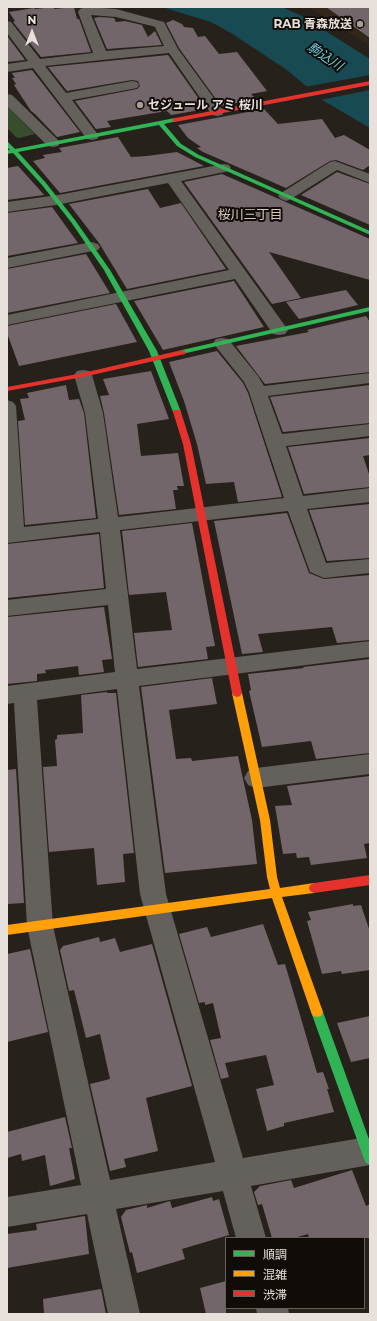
<!DOCTYPE html>
<html>
<head>
<meta charset="utf-8">
<style>
	body { margin:0 }
	#map { position:relative; width:377px; height:1321px; overflow:hidden; background:#27211c; font-family:Montserrat,"Noto Sans JP",sans-serif }
	canvas { display:block }
	.frame { position:absolute; inset:0; border:8px solid #e8e0da; pointer-events:none }
	.legend { position:absolute; left:225px; top:1237px; width:140px; height:72px; box-sizing:border-box; background:#110c08; border:1px solid #67615c; margin:0; padding:5px 7px; list-style:none; font-size:12px; color:#e8e0da }
	.legend li { display:flex; align-items:center; gap:8px; height:20px }
	.legend b { width:20px; border:1px solid #67615c }
	.north { position:absolute; left:12px; top:12px; width:40px; height:40px; -webkit-text-stroke:3px #110c08; paint-order:stroke; rotate:0deg; font-size:11px; font-weight:700; line-height:16px; text-align:center; color:#e8e0da }
	.north::after { content:''; display:block; margin:auto; width:14px; height:18px; background:#e8e0da; clip-path:polygon(50% 0,100% 100%,50% 72%,0 100%) }
</style>
</head>
<body>
<div id="map">
<canvas width="377" height="1321"></canvas>
<div class="frame"></div>
<ul class="legend">
<li><b style="height:5px;background:#30b455"></b>順調</li>
<li><b style="height:5px;background:#ff9f0a"></b>混雑</li>
<li><b style="height:5px;background:#e5322d"></b>渋滞</li>
</ul>
<div class="north">N</div>
</div>
<script>
const g = document.querySelector('canvas').getContext('2d');
g.lineJoin = 'round';
function fill(path, color) {
  g.fillStyle = color;
  g.fill(path, 'evenodd');
}
function shape(rows) {
  const path = new Path2D();
  for (const r of rows) {
    path.moveTo(r[0], r[1]);
    for (let i = 2; i < r.length; i += 2) path.lineTo(r[i], r[i + 1]);
  }
  return path;
}
function strokePath(path, color, width, dash) {
  g.strokeStyle = color;
  g.lineWidth = width;
  g.lineCap = dash ? 'butt' : 'round';
  g.setLineDash(dash || []);
  g.stroke(path);
}
function drawText(font, color, halo, rows, align = 'center') {
  g.font = font + ' Montserrat,"Noto Sans JP",sans-serif';
  g.lineWidth = 4;
  g.setLineDash([]);
  g.textBaseline = 'middle';
  g.strokeStyle = halo;
  g.fillStyle = color;
  for (const [text, x, y, turn = 0] of rows) {
    g.save();
    g.translate(x, y);
    g.rotate((+turn || 0) * Math.PI / 180);
    g.textAlign = isNaN(turn) ? turn : align;
    if (halo) g.strokeText(text, 0, 0);
    g.fillText(text, 0, 0);
    g.restore();
  }
}
fill(shape([
	[309,7,370,7,370,46,311,8]
]), '#32271a');
fill(shape([
	[7,106,35,134,19,138,16,137,7,128]
]), '#374d2d');
fill(shape([
	[162,7,282,7,300,15,370,59,370,128,324,101,287,70,231,33,211,22]
]), '#184a53');
fill(shape([
	[370,75,370,90,320,100,304,87]
]), '#27211c');
fill(shape([
	[54,7,54,9,74,7,77,19,79,19,91,52,41,57,13,22,15,21,9,12,34,8,35,9],
	[326,7,370,7,370,38],
	[99,17,114,18,116,22,125,21,142,25,148,37,155,31,162,45,107,49,94,18],
	[173,20,182,24,184,27,193,28,198,37,205,36,219,54,237,52,267,91,251,94,256,99,221,106,179,48,166,23],
	[7,37,8,37,25,60,7,62],
	[168,55,206,109,171,115,167,111,107,121,111,127,96,129,75,101,137,89,140,86,138,81,132,80,67,91,48,67],
	[32,70,80,132,57,137,35,114,31,111,14,85,16,84,12,78,15,78,12,73],
	[264,109,278,124,322,119,335,138,344,135,370,150,370,165,363,170,336,160,330,161,286,188,203,152,197,148,201,147,188,138,178,125],
	[118,137,131,157,147,156,177,152,204,166,60,193,33,161,45,158,43,155,62,152,59,148],
	[18,166,38,188,44,195,7,200,7,168],
	[337,172,370,184,370,225,301,195],
	[222,174,370,239,370,280,269,252,301,298,272,304,184,182],
	[148,189,160,208,181,203,226,269,127,289,99,243,69,204],
	[52,207,78,243,7,256,7,213],
	[86,254,110,293,7,313,7,269],
	[234,281,264,327,163,350,134,301],
	[346,290,358,305,299,319,286,302],
	[116,304,137,342,19,366,7,333,7,326],
	[366,316,370,322,370,372,265,384,236,346,309,332,307,330],
	[217,351,243,383,248,393,282,497,238,502,234,482,206,484,197,444,184,401,169,362],
	[151,371,169,419,137,424,141,456,178,453,184,486,177,486,178,490,173,490,176,509,119,515,104,413,100,396,109,395,103,379],
	[66,385,69,400,79,399,84,413,96,518,25,525,18,421,25,420,20,399,29,398,27,393],
	[370,385,370,423,283,432,270,397],
	[370,438,370,455,363,456,370,477,370,487,304,494,288,447],
	[370,504,370,558,327,561,309,510],
	[287,513,309,573,324,579,370,575,370,640,337,643,332,627,258,634,263,652,242,654,214,521],
	[192,523,215,646,206,647,208,659,138,667,134,633,172,630,166,592,129,595,122,531],
	[99,534,104,588,7,598,7,544],
	[104,607,112,659,102,660,104,672,79,675,78,666,45,670,46,673,37,674,37,681,7,684,7,617],
	[370,659,370,753,316,759,311,741,262,747,249,691,251,690,248,674,304,668,303,667],
	[212,678,217,704,169,710,176,759,191,758,192,761,238,756,252,820,257,864,165,873,141,687],
	[107,692,107,693,116,693,134,853,123,854,125,882,97,885,94,848,49,852,43,767,57,766,55,740,57,739,57,735,83,733,81,695],
	[16,769,24,903,7,904,7,770],
	[370,776,370,843,364,844,367,858,311,865,309,857,297,858,296,853,283,854,275,806,292,805,287,786],
	[353,904,353,906,361,905,370,932,370,970,342,974,341,971,322,974,307,921,311,920,308,912],
	[263,924,278,965,285,964,317,1073,323,1072,329,1089,327,1089,334,1112,284,1123,284,1126,267,1131,256,1089,274,1085,266,1055,225,1063,229,1077,221,1079,210,1040,221,1038,213,1003,205,1005,205,1002,199,1003,179,934,207,927,211,937],
	[99,937,100,942,115,938,120,952,152,944,192,1086,146,1098,158,1151,124,1159,126,1167,110,1171,90,1084,110,1079,100,1034,86,1038,74,990,69,991,60,950,63,946],
	[30,949,48,1032,7,1042,7,954],
	[370,1016,370,1058,351,1062,337,1023],
	[65,1117,72,1148,69,1148,75,1179,50,1186,45,1155,22,1161,21,1154,7,1158,7,1132],
	[352,1170,366,1206,370,1204,370,1238,309,1238,308,1234,294,1238,272,1238,262,1204,258,1205,254,1192,260,1186,291,1180,294,1188],
	[212,1197,213,1201,219,1199,229,1235,182,1249,185,1259,137,1273,132,1252,130,1253,121,1217,126,1210,147,1205,147,1208,170,1201,172,1208],
	[85,1216,89,1254,7,1268,7,1234,37,1230,36,1224],
	[226,1281,226,1314,206,1314,200,1288],
	[101,1289,106,1314,44,1314,43,1299]
]), '#72666b');
fill(shape([
	[86,7,116,9,164,22,178,49,224,112,222,115,217,116,212,115,169,53,45,66,66,93,132,81,137,82,139,85,137,88,132,89,72,100,99,136,97,139,92,140,87,139,33,68,7,72,7,64,28,61,7,33,7,21,11,22,40,59,93,53,78,12,80,9,86,7],
	[91,15,116,17,152,26,155,27,164,46,106,51,91,15],
	[7,94,12,95,58,140,60,143,58,146,53,147,48,146,7,106,7,94],
	[335,161,370,174,370,183,337,170,291,199,286,201,281,199,278,196,281,193,330,162,335,161],
	[224,164,229,165,231,168,229,171,181,181,288,330,285,334,279,335,273,334,235,279,7,325,7,315,229,270,168,183,56,205,7,212,7,202,58,195,224,164],
	[92,242,98,244,100,247,98,250,7,268,7,258,92,242],
	[222,338,228,339,258,376,264,386,370,373,370,383,268,396,282,434,370,424,370,436,286,446,303,496,370,488,370,502,307,509,326,563,370,559,370,573,324,578,310,572,288,511,120,530,137,669,370,641,370,657,139,686,166,894,243,1158,367,1137,370,1139,370,1165,251,1186,266,1238,236,1238,223,1191,116,1209,140,1314,108,1314,87,1214,7,1227,7,1197,81,1185,27,926,14,703,7,704,7,686,115,672,108,605,7,616,7,600,106,589,100,532,7,543,7,400,13,402,16,406,24,527,98,519,85,413,74,375,77,371,83,370,89,371,92,375,103,413,118,517,284,498,249,392,244,382,213,343,216,339,222,338],
	[117,689,140,894,215,1162,110,1180,53,926,37,700,117,689],
	[370,754,370,774,256,788,248,785,244,778,248,771,256,768,370,754],
	[256,1308,288,1308,289,1314,257,1314,256,1308]
]), '#64605c');
fill(shape([
	[175,118,177,119,177,121,164,124,181,144,199,155,370,231,370,235,368,234,195,157,177,146,159,125,18,152,46,183,75,220,110,270,157,351,181,412,177,414,173,412,149,351,104,270,71,222,42,185,13,153,7,154,7,150,10,150,7,147,7,141,15,149,175,118],
	[370,307,370,311,182,354,178,352,182,350,370,307],
	[317,1007,321,1008,323,1012,370,1142,370,1165,366,1163,364,1159,311,1012,313,1008,317,1007]
]), '#30b455');
fill(shape([
	[237,689,240,690,242,693,270,820,277,877,280,888,314,883,318,885,319,888,318,891,314,893,282,897,323,1012,321,1016,317,1017,313,1016,311,1012,272,898,7,935,7,925,270,889,267,877,260,820,232,693,234,690,237,689]
]), '#ff9f0a');
fill(shape([
	[370,81,370,85,175,122,172,120,175,118,370,81],
	[182,350,186,352,185,354,83,377,7,391,7,387,83,373,182,350],
	[174,410,180,410,181,412,191,444,242,693,240,696,237,697,234,696,232,693,183,444,173,412,174,410],
	[370,875,370,885,314,893,310,891,309,888,310,885,314,883,370,875]
]), '#e5322d');
for (const [x, y, r, color] of [
	[360,24,4,"#a49d98"],
	[140,105,4,"#a49d98"]
]) {
  const dot = new Path2D();
  dot.arc(x, y, r, 0, 2 * Math.PI);
  g.fillStyle = color;
  g.fill(dot);
  strokePath(dot, '#110c08', 1.5);
}
drawText('bold 12px', '#e8e0da', '#110c08', [
	["RAB 青森放送",352,24],
	["セジュール アミ 桜川",148,105,"left"]
], 'right');
drawText('italic 13px', '#66d1e6', '#110c08', [
	["駒込川",325,57,33]
]);
drawText('13px', '#d5c7ba', '#110c08', [
	["桜川三丁目",250,215]
]);
</script>
</body>
</html>
